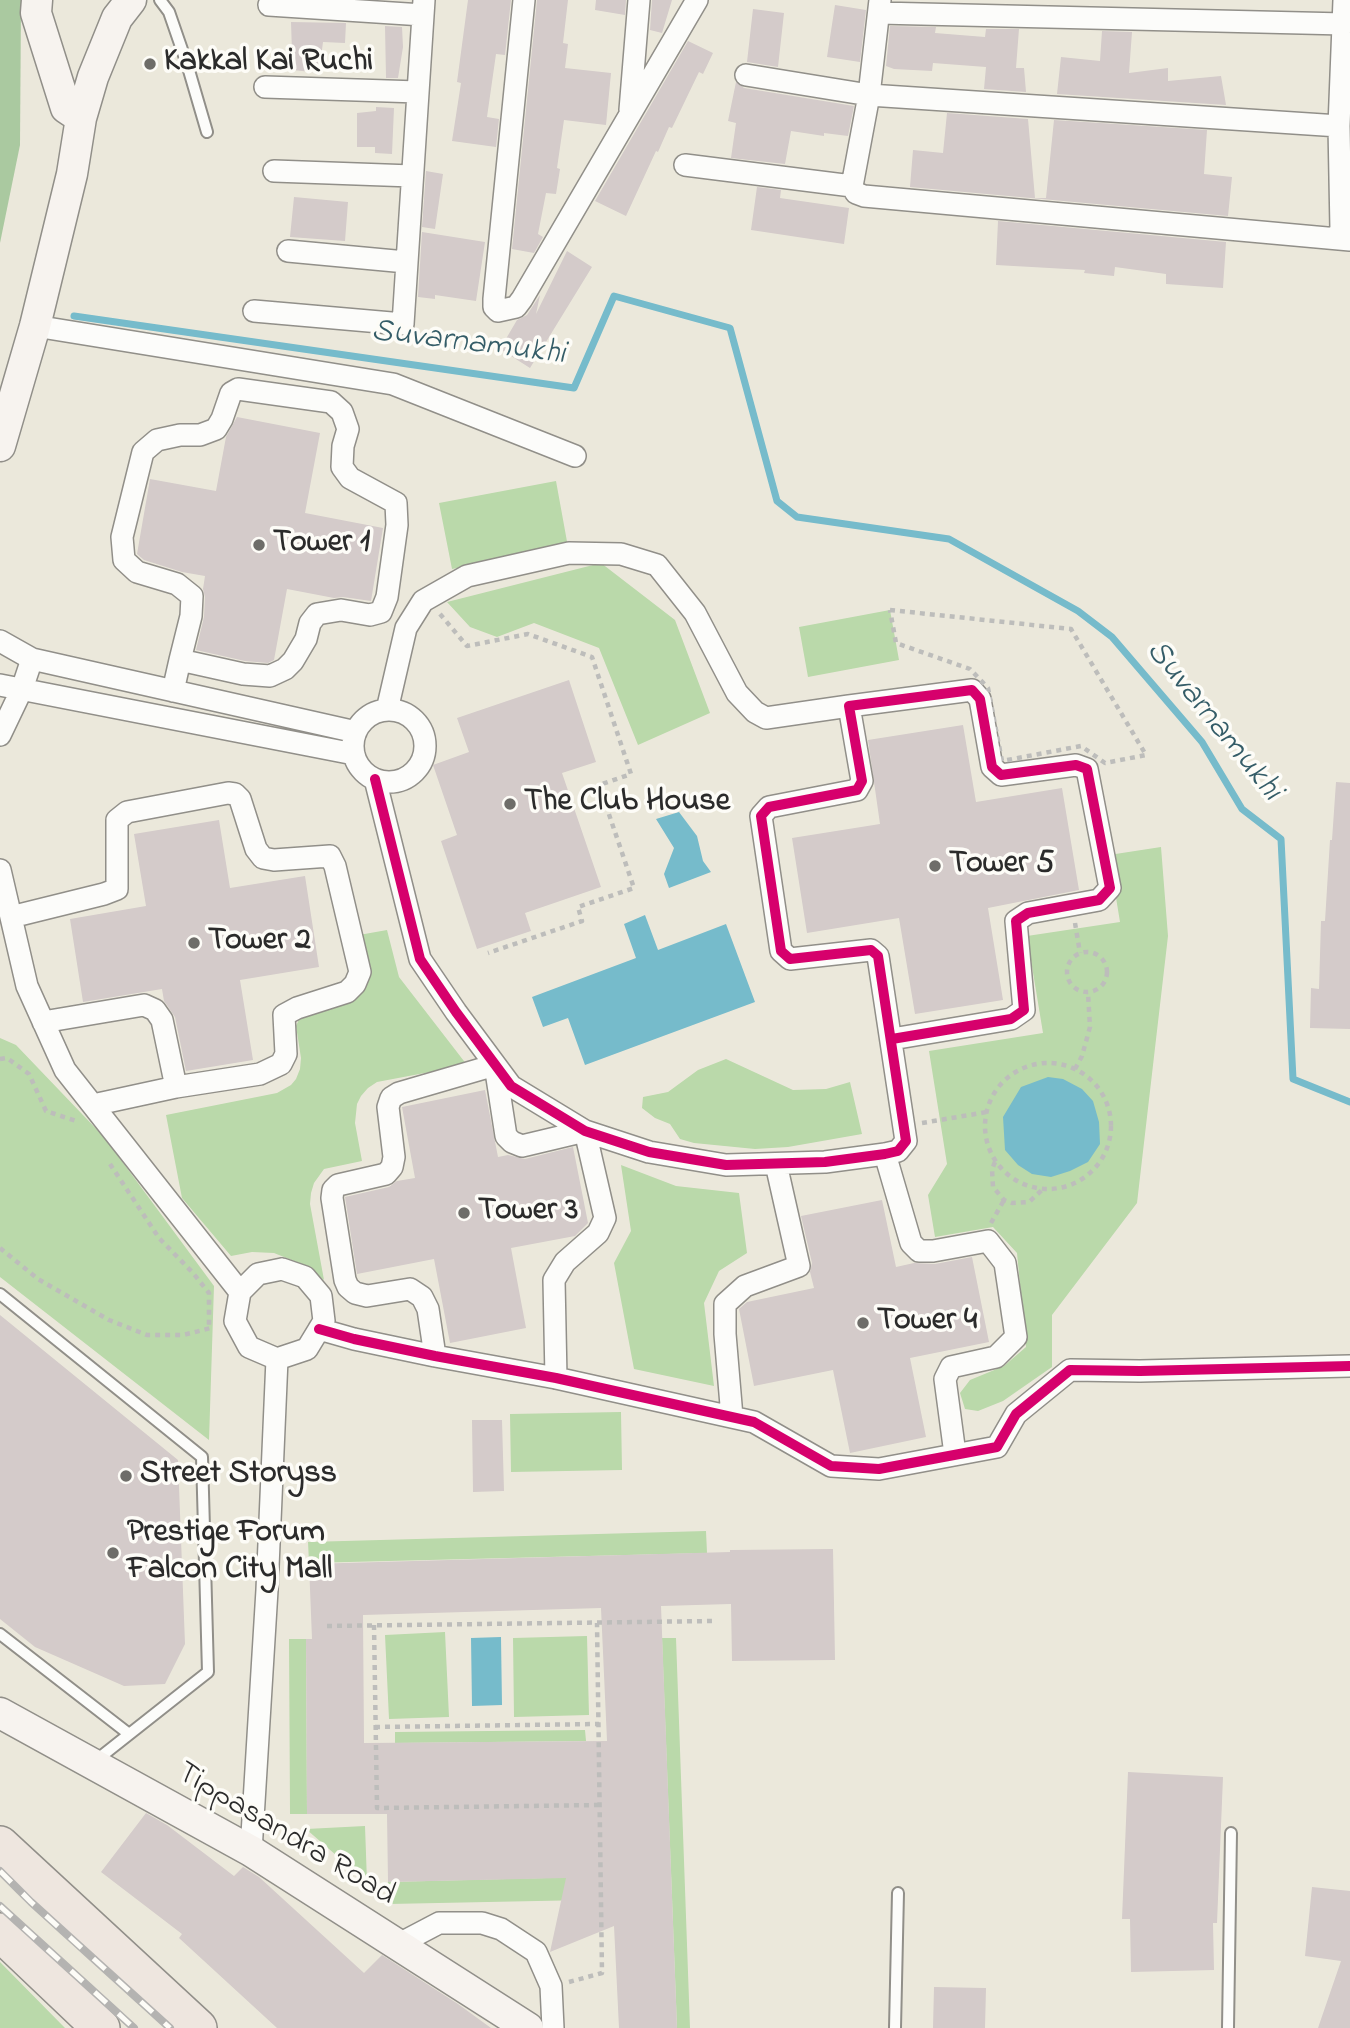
<!DOCTYPE html>
<html>
<head>
<meta charset="utf-8">
<style>
	body { margin:0 }
	canvas { display:block; background:#ebe8db }
</style>
</head>
<body>
<canvas width="1350" height="2028"></canvas>
<script>
const g = document.querySelector('canvas').getContext('2d');
g.lineJoin = 'round';
function fill(path, color) {
  g.fillStyle = color;
  g.fill(path, 'evenodd');
}
function shape(rows) {
  const path = new Path2D();
  for (const r of rows) {
    if (r.length === 3) {
      path.moveTo(r[0] + r[2], r[1]);
      path.arc(r[0], r[1], r[2], 0, 2 * Math.PI);
      continue;
    }
    path.moveTo(r[0], r[1]);
    for (let i = 2; i < r.length; i += 2) path.lineTo(r[i], r[i + 1]);
  }
  return path;
}
function strokePath(path, color, width, dash) {
  g.strokeStyle = color;
  g.lineWidth = width;
  g.lineCap = dash ? 'butt' : 'round';
  g.setLineDash(dash || []);
  g.stroke(path);
}
function drawText(font, color, halo, rows, align = 'center') {
  g.font = font + ' "Indie Flower",sans-serif';
  g.lineWidth = 7;
  g.setLineDash([]);
  g.textBaseline = 'middle';
  g.strokeStyle = halo;
  g.fillStyle = color;
  for (const [text, x, y, turn = 0] of rows) {
    g.save();
    g.translate(x, y);
    g.rotate((+turn || 0) * Math.PI / 180);
    g.textAlign = isNaN(turn) ? turn : align;
    if (halo) g.strokeText(text, 0, 0);
    g.fillText(text, 0, 0);
    g.restore();
  }
}
fill(shape([
	[556,481,568,547,452,569,439,503],
	[601,563,675,620,710,713,638,745,599,648,534,623,497,637,470,627,447,602],
	[890,610,899,660,808,677,799,627],
	[1161,847,1168,936,1137,1203,1052,1315,1052,1367,1003,1401,978,1411,965,1409,960,1393,970,1380,1004,1366,1026,1347,1017,1253,993,1227,935,1237,928,1195,947,1164,929,1051,1043,1033,1027,936,1120,922,1109,855],
	[387,930,399,977,467,1065,377,1082,368,1088,361,1096,357,1104,355,1123,362,1161,324,1169,314,1183,311,1193,310,1204,324,1280,304,1265,274,1253,252,1252,231,1256,182,1198,166,1115,277,1093,291,1085,296,1079,300,1069,301,1058,296,1026,301,1015,342,1001,359,935],
	[0,1038,16,1045,104,1137,214,1286,209,1440,0,1277],
	[726,1059,793,1090,826,1089,850,1082,862,1134,788,1147,755,1149,694,1143,680,1139,670,1124,655,1118,642,1108,643,1097,668,1092,698,1070],
	[621,1165,676,1186,739,1193,747,1253,719,1271,704,1303,714,1386,634,1369,614,1263,631,1231],
	[621,1412,622,1470,511,1472,510,1414],
	[706,1531,707,1553,309,1563,308,1542],
	[445,1632,449,1717,389,1719,385,1635],
	[587,1636,589,1715,514,1717,513,1638],
	[662,1638,676,1638,690,2028,677,2028],
	[289,1639,306,1639,307,1814,290,1814],
	[585,1730,586,1741,395,1743,395,1732],
	[365,1826,367,1882,306,1829],
	[587,1877,587,1900,389,1904,388,1882],
	[0,1962,65,2028,0,2028]
]), '#bad9aa');
fill(shape([
	[0,0,21,0,20,145,0,243]
]), '#aac9a0');
fill(shape([
	[679,812,697,836,703,861,711,872,669,888,664,874,674,848,656,819],
	[645,915,658,950,726,924,755,1002,585,1065,568,1018,543,1027,532,997,636,958,624,924],
	[1048,1077,1063,1079,1082,1089,1093,1101,1099,1122,1100,1144,1088,1162,1070,1171,1051,1177,1032,1174,1018,1165,1005,1150,1003,1117,1021,1087],
	[501,1637,502,1705,472,1706,471,1638]
]), '#76bbcb');
strokePath(shape([
	[74,316,574,388,614,296,730,328,777,501,797,517,949,539,1078,611,1112,637,1202,742,1242,809,1281,839,1293,1079,1350,1102]
]), '#76bbcb', 7);
fill(shape([
	[468,0,511,0,505,55,496,54,487,117,499,119,496,147,452,141,461,83,457,82],
	[537,0,568,0,563,43,568,44,565,68,611,73,606,125,564,120,557,168,560,169,556,194,546,193,538,234,543,237,534,253,512,249],
	[596,0,626,0,625,15,595,10],
	[652,0,672,0,662,33,650,30],
	[835,5,866,10,860,62,827,57],
	[753,9,784,13,778,67,747,62],
	[291,22,346,23,345,43,323,42,319,73,285,69,285,52,292,52],
	[385,26,402,27,403,47,398,78,386,78],
	[890,26,936,27,935,33,985,37,986,29,1019,29,1016,68,1024,68,1026,92,984,89,986,67,933,63,932,71,894,69,886,66],
	[1102,31,1132,32,1129,73,1168,68,1168,81,1221,76,1226,105,1057,94,1061,57,1100,61],
	[688,41,713,53,703,74,699,72,672,128,669,127,658,152,656,151,626,216,595,201],
	[736,82,744,88,854,106,848,136,824,133,824,136,791,131,785,164,731,158,736,123,728,121],
	[376,107,394,108,392,154,375,153,375,147,357,147,357,113,376,111],
	[947,113,1028,119,1035,198,1046,198,1054,120,1207,130,1204,174,1232,177,1228,216,910,187,913,150,943,153],
	[426,171,443,174,435,229,422,227],
	[757,187,781,190,780,198,849,208,844,244,751,230],
	[294,197,348,202,345,241,290,237],
	[998,221,1226,242,1223,288,1166,284,1166,274,1115,267,1114,276,1084,273,1085,270,996,265],
	[422,232,485,242,476,301,435,295,435,299,418,297],
	[567,251,592,267,530,368,500,349,517,320,527,315,540,295,536,314],
	[237,417,320,433,305,513,383,528,371,601,343,597,334,598,287,589,274,660,268,663,245,661,196,650,204,617,205,597,203,589,205,576,182,572,144,560,137,554,150,479,216,491,226,437],
	[569,680,596,762,562,773,601,887,525,913,531,931,477,949,441,841,457,835,433,765,469,752,457,718],
	[963,725,976,802,1062,788,1079,890,988,908,1003,1000,915,1014,899,918,807,933,792,838,880,824,868,740],
	[1336,782,1350,783,1350,1029,1310,1028,1311,988,1319,989,1321,921,1325,921,1330,840,1332,840],
	[219,820,230,888,305,876,319,967,240,980,253,1060,186,1071,175,1017,164,1001,162,989,83,1002,70,919,146,906,134,834],
	[485,1090,498,1157,508,1155,525,1159,573,1147,588,1223,575,1236,511,1248,526,1328,450,1343,434,1259,357,1274,345,1197,389,1187,397,1181,415,1178,402,1107],
	[882,1200,896,1267,914,1263,935,1264,972,1257,989,1342,910,1358,926,1437,850,1453,833,1370,754,1386,739,1309,747,1302,814,1288,810,1272,812,1263,801,1216],
	[0,1315,178,1460,185,1644,165,1684,124,1686,35,1647,0,1619],
	[472,1420,502,1420,504,1491,473,1492],
	[833,1549,835,1660,732,1661,731,1604,661,1606,677,2028,619,2028,614,1926,550,1952,566,1878,388,1882,387,1814,307,1814,306,1639,312,1639,309,1564,730,1552,730,1550],
	[601,1608,607,1741,364,1743,363,1615],
	[1128,1772,1223,1777,1217,1923,1213,1923,1214,1970,1131,1972,1130,1919,1122,1919],
	[146,1813,167,1825,234,1876,243,1867,259,1877,364,1973,382,1955,458,2004,491,2028,277,2028,179,1938,182,1934,101,1872],
	[1312,1887,1350,1891,1350,2028,1318,2028,1341,1961,1305,1956],
	[934,1987,986,1988,985,2028,933,2028]
]), '#d4cbca');
const lane = shape([
	[160,0,169,12,188,67,207,132],
	[0,1294,202,1457,208,1672,94,1762],
	[0,1634,129,1734],
	[895,2028,898,1893],
	[1228,2028,1231,1833]
]);
const street = shape([
	[524,0,494,299,494,307,498,311,516,307,522,299,697,0],
	[880,0,869,95,852,186,856,193,864,196,1350,240],
	[269,5,423,15],
	[879,13,1344,24],
	[746,75,869,95,1339,126],
	[265,87,418,92],
	[630,110,639,0],
	[685,165,852,186],
	[274,171,412,176],
	[1333,238,1339,234,1341,230,1339,126,1344,0],
	[288,251,406,262],
	[254,311,403,324,424,0],
	[35,326,393,384,575,456],
	[0,641,32,659,356,732],
	[0,685,354,754],
	[173,691,180,660,191,616,192,596,177,584,137,572,124,560,122,537,143,452,157,440,180,435,200,435,216,429,222,419,231,393,238,389,331,402,342,412,348,429,343,446,342,467,350,478,396,503,397,525,387,597,381,612,370,615,341,610,317,614,310,623,306,639,293,661,285,669,270,676,243,674,180,660],
	[387,710,406,628,423,601,467,576,569,553,621,554,657,565,695,613,737,693,755,712,766,718,849,706],
	[389,746,36],
	[0,735,22,689,32,659],
	[375,779,420,959,456,1012,511,1086,585,1131,649,1152,726,1165,825,1162,885,1154,898,1151,906,1141,878,956,871,950,790,959,781,951,761,816,769,807,857,790,862,781,849,706,972,690,980,699,992,767,1001,775,1076,765,1087,769,1110,888,1099,900,1028,913,1016,921,1024,1010,1011,1019,892,1039],
	[0,870,27,986,65,1070,240,1292],
	[11,917,104,894,117,889,117,820,127,812,228,793,235,794,240,799,256,849,263,858,274,860,330,856,335,866,360,972,355,984,347,992,297,1008,284,1015,286,1054,281,1064,260,1074,176,1087,93,1105],
	[43,1022,144,1005,155,1010,162,1020,176,1087],
	[885,1154,911,1243,919,1251,933,1251,988,1241,1005,1263,1016,1337,996,1357,951,1367,945,1379,955,1454],
	[282,1269,305,1277,321,1296,324,1321,307,1349,277,1359,249,1347,235,1321,240,1292,258,1274,282,1269],
	[319,1329,354,1339,435,1356,556,1378,754,1422,831,1466,879,1469,997,1447,1016,1414,1070,1370,1140,1371,1350,1366],
	[435,1356,428,1309,422,1297,410,1289,367,1296,355,1293,348,1287,345,1280,332,1198,333,1190,338,1185,386,1174,392,1167,394,1157,388,1107,391,1098,399,1093,495,1065,506,1136,512,1142,522,1146,585,1131,605,1218,598,1233,565,1262,554,1280,556,1378],
	[732,1417,725,1334,725,1304,745,1286,799,1266,776,1164],
	[251,1851,267,1590,277,1359],
	[399,1944,439,1923,482,1923,501,1929,536,1952,551,1986,553,2028]
]);
const secondary = shape([
	[37,0,36,13,66,108,81,118],
	[0,446,35,326,72,174,81,118,93,77,117,18,131,0],
	[0,1713,251,1851,528,2028]
]);
const highway = shape([
	[0,1845,198,2028],
	[0,1932,101,2028]
]);
strokePath(lane, '#918f89', 14);
strokePath(street, '#918f89', 24);
strokePath(secondary, '#918f89', 33);
strokePath(highway, '#918f89', 40);
strokePath(shape([
	[890,610,1071,629,1146,755,1105,763,1081,746,1002,761,988,688,970,669,896,643,890,610],
	[440,614,467,646,528,634,592,657,631,774,599,785,634,888,578,907,582,921,488,953],
	[1075,923,1080,953],
	[1087,972,20],
	[0,1059,7,1058,29,1074,46,1111,76,1121],
	[1048,1126,63],
	[1075,1069,1082,1056,1090,1027,1088,993],
	[922,1123,987,1112],
	[995,1162,992,1169,993,1187,1004,1200,1012,1203,1029,1202,1042,1190],
	[110,1164,159,1238,193,1273,209,1293,209,1328],
	[991,1223,1004,1200],
	[0,1248,38,1279,109,1320,147,1335,183,1335,211,1328],
	[374,1625,377,1808,600,1805],
	[327,1626,715,1621],
	[375,1727,599,1724],
	[569,1982,602,1973,597,1623]
]), '#bdbdbb', 4.5, [5, 5]);
strokePath(lane, '#fcfcfa', 10);
strokePath(street, '#fcfcfa', 21);
strokePath(secondary, '#f7f3ef', 30);
strokePath(highway, '#eee6df', 37);
const rail = shape([
	[0,1871,31,1902,170,2028],
	[0,1906,134,2028]
]);
strokePath(rail, '#b4b3b1', 8);
strokePath(rail, '#fdfcf7', 5, [16]);
strokePath(shape([
	[375,779,420,959,456,1012,511,1086,585,1131,649,1152,726,1165,825,1162,885,1154,898,1151,906,1141,878,956,871,950,790,959,781,951,761,816,769,807,857,790,862,781,849,706,972,690,980,699,992,767,1001,775,1076,765,1087,769,1110,888,1099,900,1028,913,1016,921,1024,1010,1011,1019,892,1039],
	[319,1329,354,1339,435,1356,556,1378,754,1422,831,1466,879,1469,997,1447,1016,1414,1070,1370,1140,1371,1350,1366]
]), '#d6006c', 10);
for (const [x, y, r, color] of [
	[150,64,7,"#6e6d69"],
	[259,545,7,"#6e6d69"],
	[510,804,7,"#6e6d69"],
	[935,866,7,"#6e6d69"],
	[194,943,7,"#6e6d69"],
	[464,1213,7,"#6e6d69"],
	[863,1323,7,"#6e6d69"],
	[126,1476,7,"#6e6d69"],
	[113,1553,7,"#6e6d69"]
]) {
  const dot = new Path2D();
  dot.arc(x, y, r, 0, 2 * Math.PI);
  g.fillStyle = color;
  g.fill(dot);
  strokePath(dot, '#fdfcf7', 2.5);
}
drawText('bold 32px', '#2b2b2b', '#fdfcf7', [
	["Kakkal Kai Ruchi",164,64],
	["Tower 1",273,545],
	["The Club House",524,804],
	["Tower 5",949,866],
	["Tower 2",208,943],
	["Tower 3",478,1213],
	["Tower 4",877,1323],
	["Street Storyss",140,1476],
	["Prestige Forum",127,1535],
	["Falcon City Mall",127,1572]
], 'left');
drawText('32px', '#2b2b2b', '#fdfcf7', [
	["Tippasandra Road",285,1836,31]
]);
drawText('italic 33px', '#355d68', '#fdfcf7', [
	["Suvarnamukhi",468,345,7],
	["Suvarnamukhi",1212,722,51]
]);
</script>
</body>
</html>
